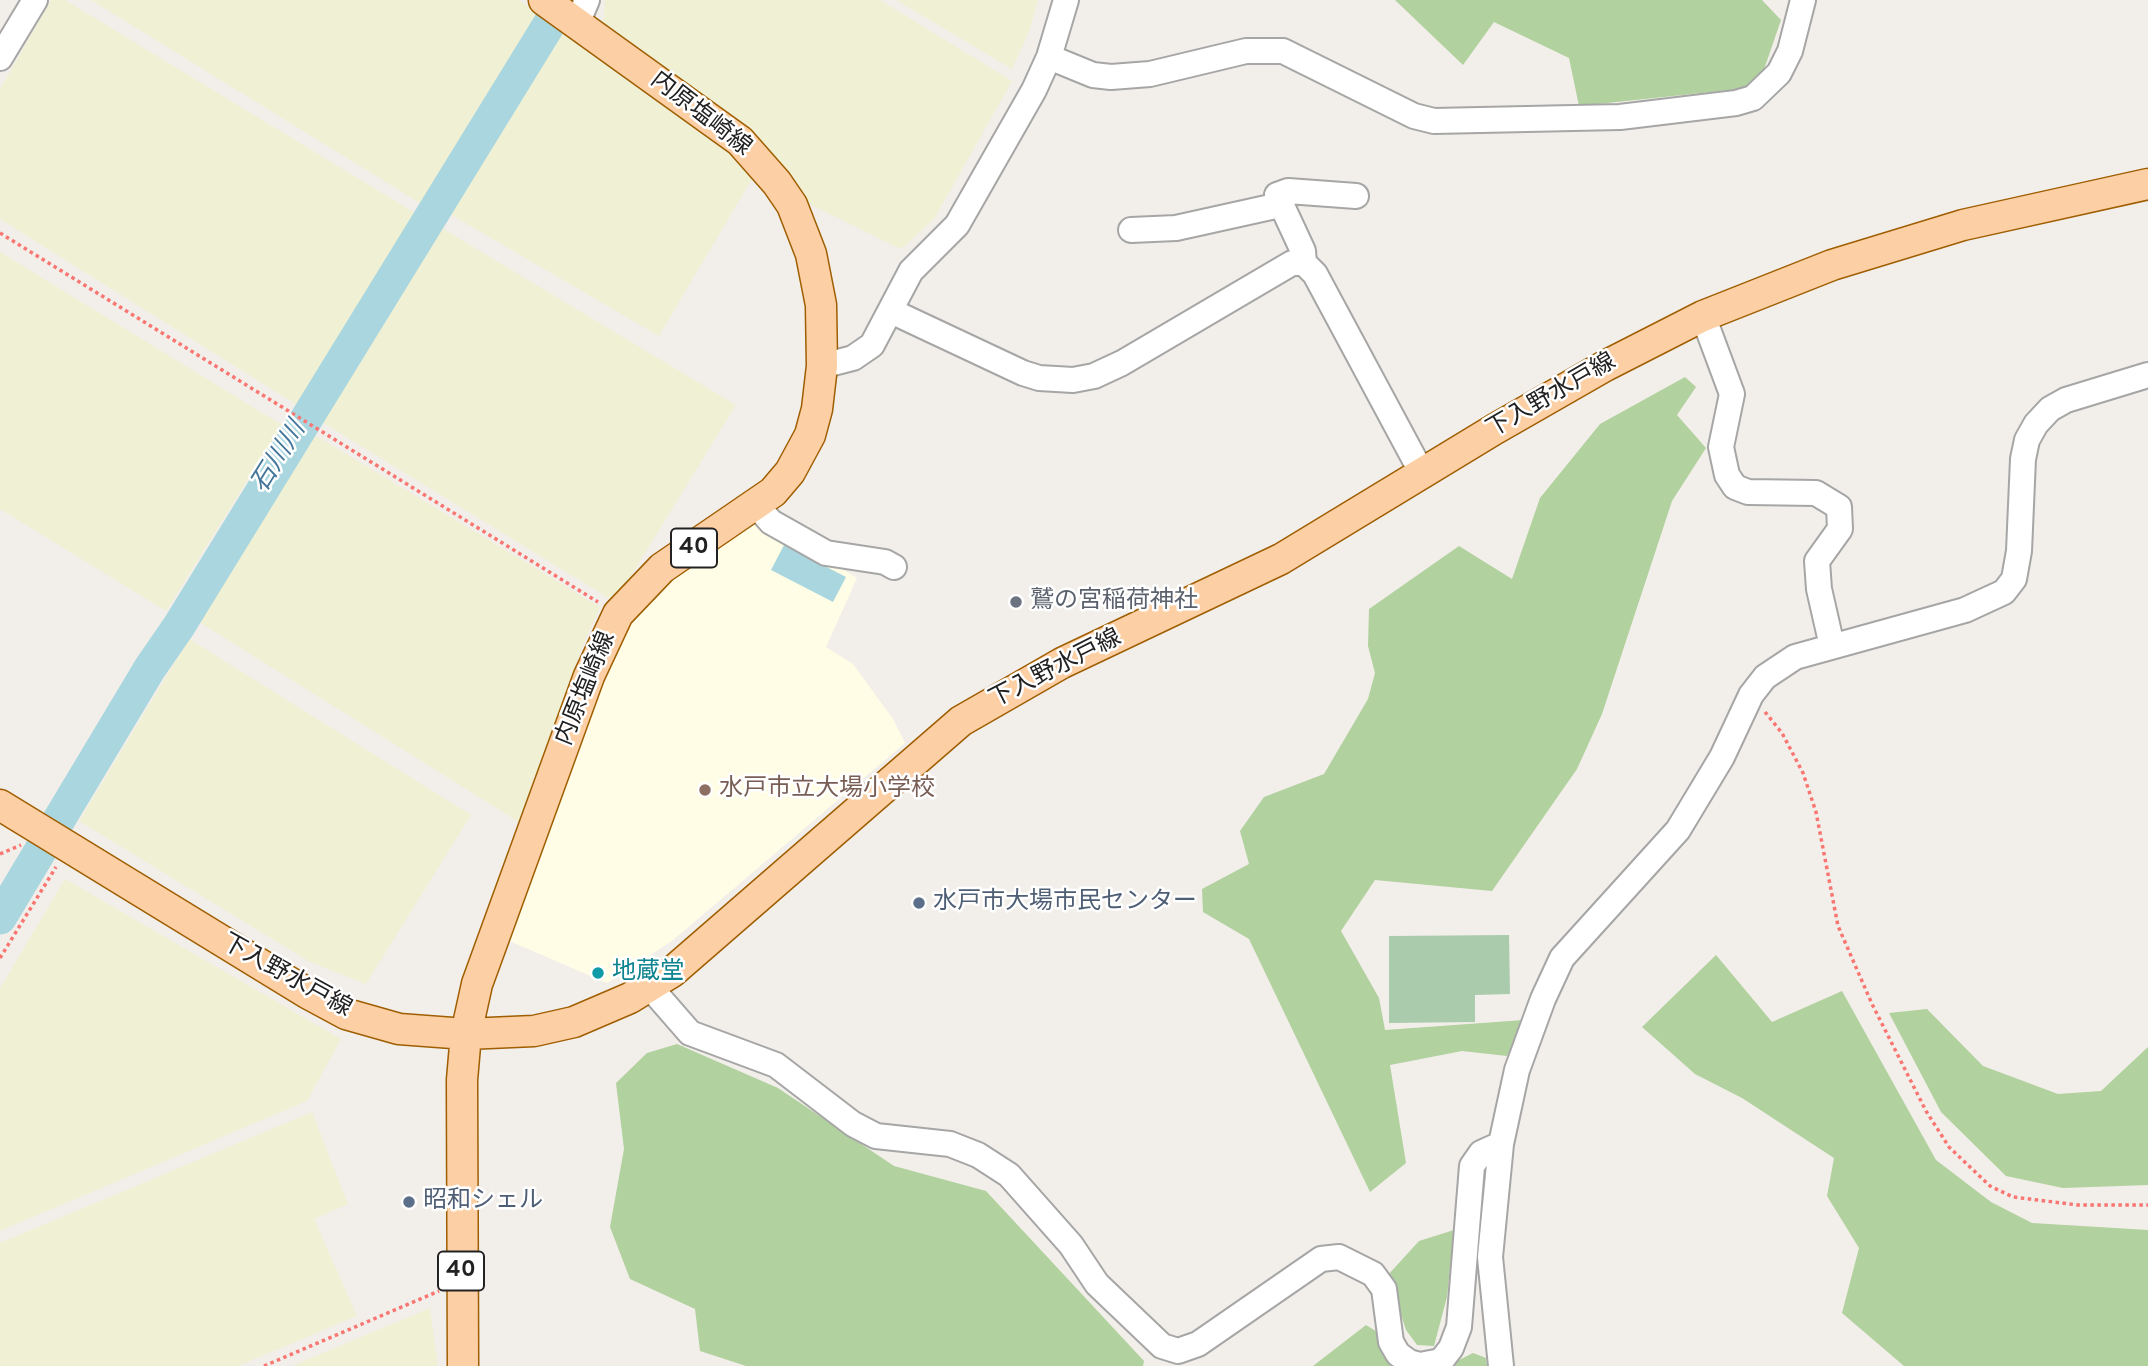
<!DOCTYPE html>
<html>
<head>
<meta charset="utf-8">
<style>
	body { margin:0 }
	canvas { display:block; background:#f2eee9 }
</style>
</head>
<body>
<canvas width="2148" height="1366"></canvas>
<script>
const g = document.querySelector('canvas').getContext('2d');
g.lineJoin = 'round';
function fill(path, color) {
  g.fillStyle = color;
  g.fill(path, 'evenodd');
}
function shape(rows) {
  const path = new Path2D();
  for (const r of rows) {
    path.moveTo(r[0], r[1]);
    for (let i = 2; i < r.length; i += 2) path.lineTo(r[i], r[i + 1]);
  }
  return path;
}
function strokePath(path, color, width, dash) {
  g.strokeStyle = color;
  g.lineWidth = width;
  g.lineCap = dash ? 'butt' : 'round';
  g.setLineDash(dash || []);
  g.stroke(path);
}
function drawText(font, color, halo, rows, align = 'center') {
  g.font = font + ' Overpass,"Noto Sans JP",sans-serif';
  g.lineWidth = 5;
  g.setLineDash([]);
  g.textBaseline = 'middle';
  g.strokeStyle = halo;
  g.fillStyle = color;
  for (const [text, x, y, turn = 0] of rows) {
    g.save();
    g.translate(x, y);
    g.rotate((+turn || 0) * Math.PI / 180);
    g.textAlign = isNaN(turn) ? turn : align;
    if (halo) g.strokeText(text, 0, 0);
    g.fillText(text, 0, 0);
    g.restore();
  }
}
fill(shape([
	[759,521,857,578,826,647,853,664,893,719,905,743,672,941,607,983,507,940,601,686,624,632,671,579]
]), '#fffde5');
fill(shape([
	[51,0,65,0,415,213,297,405,0,219,0,89],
	[91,0,519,0,538,14,423,205],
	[605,0,880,0,1012,81,934,219,901,249,809,204,783,169,603,27],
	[896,0,1038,0,1029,32,1012,69],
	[563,30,707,127,753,177,659,336,450,214],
	[440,227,736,405,615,602,322,422],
	[0,252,282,425,166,611,0,509],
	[313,434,600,607,582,647,522,824,199,622],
	[189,639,471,815,366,984,310,962,79,821],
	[65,879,341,1039,307,1101,0,1231,0,988],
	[312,1112,348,1204,314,1219,357,1316,238,1366,0,1366,0,1243],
	[430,1308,438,1366,292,1366]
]), '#f0f0d5');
fill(shape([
	[1395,0,1762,0,1781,20,1758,87,1579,106,1569,58,1494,22,1463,65],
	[1685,377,1696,387,1677,415,1706,448,1672,501,1602,714,1577,769,1492,891,1375,880,1341,931,1379,998,1385,1030,1524,1020,1507,1056,1462,1051,1390,1065,1406,1163,1370,1192,1249,939,1203,912,1202,889,1249,864,1240,831,1264,797,1324,774,1368,699,1375,673,1368,646,1369,609,1459,546,1512,579,1540,498,1600,424],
	[1716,955,1772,1022,1842,991,1936,1160,1991,1202,2032,1223,2148,1230,2148,1366,1904,1366,1842,1313,1859,1248,1827,1196,1834,1158,1742,1098,1695,1074,1642,1027],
	[1927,1009,1983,1066,2058,1094,2101,1091,2148,1047,2148,1185,2063,1188,2006,1176,1941,1112,1889,1013],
	[677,1044,778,1088,894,1166,986,1191,1144,1361,1143,1366,746,1366,700,1351,695,1309,630,1279,610,1227,624,1149,616,1083,647,1053],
	[1454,1230,1447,1297,1434,1346,1417,1345,1406,1330,1388,1275,1419,1241],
	[1366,1325,1379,1333,1390,1366,1313,1366],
	[1473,1353,1486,1358,1487,1366,1447,1366]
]), '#b1d19e');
fill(shape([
	[1509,935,1510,994,1475,995,1475,1022,1389,1023,1389,936]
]), '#aacbac');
fill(shape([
	[784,545,846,577,833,602,771,570]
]), '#aad7df');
strokePath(shape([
	[0,918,150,668,179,626,564,0]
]), '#aad7df', 33);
const minor = shape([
	[577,24,587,0],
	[1049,57,1093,75,1111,77,1150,74,1246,51,1283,51,1414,116,1434,121,1620,117,1736,103,1753,98,1779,73,1790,51,1803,0],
	[0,58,35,0],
	[1356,196,1288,191,1277,195,1303,251,1304,263,1315,274,1423,475],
	[1131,230,1176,228,1280,205],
	[891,311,1023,373,1039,378,1073,380,1094,376,1122,363,1292,263,1304,263],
	[1703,316,1732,394,1721,447,1727,475,1735,487,1748,492,1816,493,1839,507,1840,529,1817,561,1819,589,1832,646],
	[822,366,853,358,872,345,911,271,957,225,1034,90,1049,57,1066,0],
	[757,506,771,522,826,553,885,562,894,567],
	[649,986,690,1033,776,1065,853,1124,876,1136,950,1144,978,1155,1009,1175,1071,1245,1097,1284,1162,1346,1178,1351,1198,1344,1321,1259,1339,1257,1373,1274,1384,1289,1391,1342,1398,1354,1409,1362,1420,1365,1441,1361,1451,1348,1459,1327,1472,1166,1481,1153,1501,1144],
	[1501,1366,1490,1257,1501,1144,1517,1070,1543,999,1562,958,1678,830,1722,757,1751,695,1765,677,1795,657,1965,610,2004,592,2014,579,2019,551,2023,459,2027,440,2036,424,2050,409,2066,400,2148,375]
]);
const major = shape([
	[0,805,307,993,346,1014,399,1029,466,1034,534,1031,574,1022,630,998,672,972,961,721,1062,663,1281,559,1495,429,1605,366,1703,316,1832,265,1963,225,2148,184],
	[463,1366,462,1080,466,1034,477,984,589,676,618,614,662,568,773,492,790,472,810,435,817,409,822,366,821,305,811,254,792,205,777,183,740,141,544,0]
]);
strokePath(minor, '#a6a6a6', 28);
strokePath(major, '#9f5e01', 33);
strokePath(shape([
	[0,233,598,602],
	[1765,712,1782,733,1803,773,1816,812,1838,926,1872,1004,1926,1111,1949,1147,1990,1186,2013,1197,2078,1205,2148,1205],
	[0,854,21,845],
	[0,958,56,867],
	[264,1366,439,1291]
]), '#f97672', 3.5, [3.5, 3.5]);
strokePath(minor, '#fff', 24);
strokePath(major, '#fccfa4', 30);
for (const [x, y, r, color] of [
	[1016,602,7,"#6b7280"],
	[705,790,7,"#8d6e63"],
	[919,903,7,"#5c6f8a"],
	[598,973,7,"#0f9aa8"],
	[409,1202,7,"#5c6f8a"]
]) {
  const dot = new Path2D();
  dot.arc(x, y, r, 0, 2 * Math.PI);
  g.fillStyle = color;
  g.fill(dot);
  strokePath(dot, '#fff', 2.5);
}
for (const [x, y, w] of [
	[694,548,46],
	[461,1271,46]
]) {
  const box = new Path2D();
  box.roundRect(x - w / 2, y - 19.5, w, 39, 5);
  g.fillStyle = '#fff';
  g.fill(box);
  strokePath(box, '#222', 2);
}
drawText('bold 23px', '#222', null, [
	["40",694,548],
	["40",461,1271]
]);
drawText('24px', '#222', '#fff', [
	["内原塩崎線",700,115,38],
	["下入野水戸線",1552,397,-30],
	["下入野水戸線",1056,670,-27],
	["内原塩崎線",587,689,-68],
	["下入野水戸線",286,977,29]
]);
drawText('24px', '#5b616d', '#fff', [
	["鷲の宮稲荷神社",1030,602]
], 'left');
drawText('24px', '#785e54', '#fff', [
	["水戸市立大場小学校",719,790]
], 'left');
drawText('24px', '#4e5e75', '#fff', [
	["水戸市大場市民センター",933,903],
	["昭和シェル",423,1202]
], 'left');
drawText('24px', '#0d838f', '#fff', [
	["地蔵堂",612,973]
], 'left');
drawText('italic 26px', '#44769b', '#fff', [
	["石川川",280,458,-58]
]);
</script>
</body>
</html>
